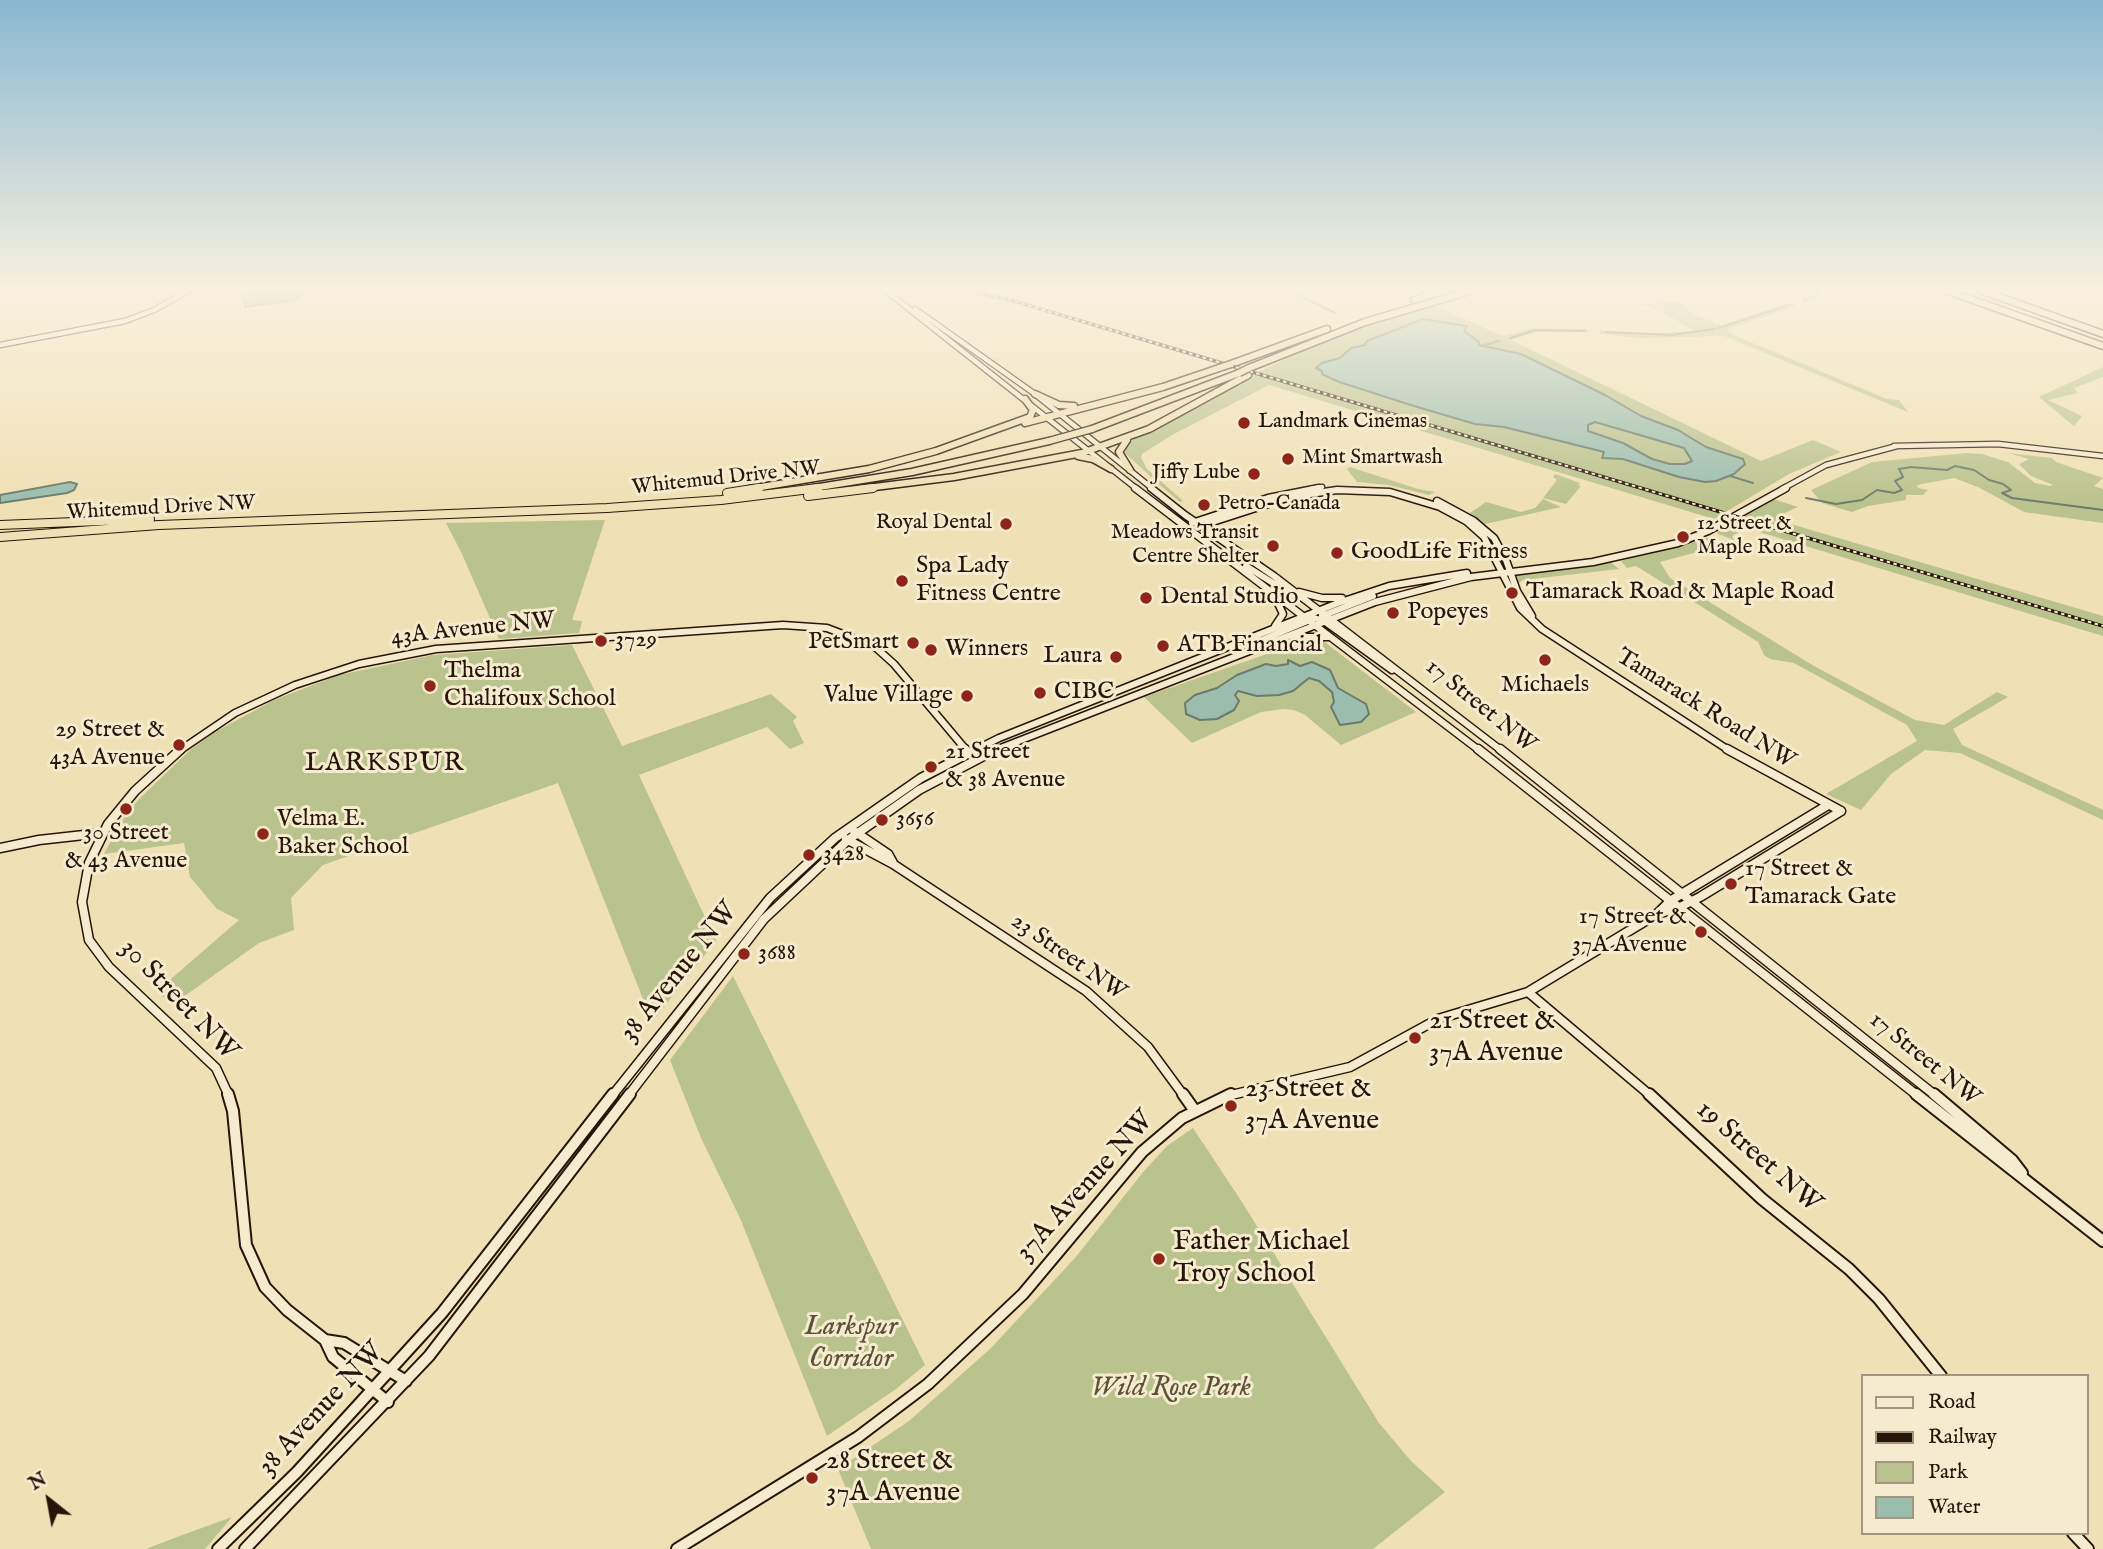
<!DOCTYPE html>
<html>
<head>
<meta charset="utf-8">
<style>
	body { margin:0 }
	#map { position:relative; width:2103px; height:1549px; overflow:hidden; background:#f0e0b5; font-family:"IM FELL English",serif }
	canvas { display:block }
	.legend { position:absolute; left:1861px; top:1374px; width:228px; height:161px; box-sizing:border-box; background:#f5ebcf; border:2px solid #a39580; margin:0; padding:9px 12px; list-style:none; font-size:21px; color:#271509 }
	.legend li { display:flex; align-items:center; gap:14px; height:35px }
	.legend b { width:35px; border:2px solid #a39580 }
	.north { position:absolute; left:14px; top:1465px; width:70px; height:70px; -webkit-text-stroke:5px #f5ebcf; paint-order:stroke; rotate:329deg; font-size:19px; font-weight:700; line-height:28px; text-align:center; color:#271509 }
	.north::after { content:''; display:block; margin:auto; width:24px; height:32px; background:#271509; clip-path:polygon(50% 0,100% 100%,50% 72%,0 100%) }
</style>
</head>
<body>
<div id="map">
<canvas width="2103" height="1549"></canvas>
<ul class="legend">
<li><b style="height:9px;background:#f5ebcf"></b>Road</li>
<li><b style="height:9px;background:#271509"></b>Railway</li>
<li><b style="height:19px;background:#bac28d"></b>Park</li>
<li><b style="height:19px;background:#9abdae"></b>Water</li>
</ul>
<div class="north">N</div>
</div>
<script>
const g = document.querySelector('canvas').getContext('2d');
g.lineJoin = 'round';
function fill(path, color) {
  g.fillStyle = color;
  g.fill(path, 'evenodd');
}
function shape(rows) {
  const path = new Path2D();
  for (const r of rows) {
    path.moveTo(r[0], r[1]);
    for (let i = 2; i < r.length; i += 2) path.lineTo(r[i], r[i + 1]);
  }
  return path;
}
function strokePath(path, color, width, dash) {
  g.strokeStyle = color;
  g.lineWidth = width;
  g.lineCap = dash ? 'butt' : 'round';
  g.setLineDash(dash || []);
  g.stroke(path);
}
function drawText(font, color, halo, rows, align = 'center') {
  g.font = font + ' "IM FELL English",serif';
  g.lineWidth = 6;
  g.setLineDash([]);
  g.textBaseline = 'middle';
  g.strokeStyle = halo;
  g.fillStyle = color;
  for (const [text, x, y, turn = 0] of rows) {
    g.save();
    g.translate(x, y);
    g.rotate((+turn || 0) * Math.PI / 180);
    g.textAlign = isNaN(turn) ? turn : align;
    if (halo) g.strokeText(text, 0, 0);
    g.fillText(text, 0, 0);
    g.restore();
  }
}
fill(shape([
	[1679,302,1693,314,1721,325,1789,303,1798,306,1728,329,1729,333,1887,399,1899,400,1908,412,1724,336,1641,338,1601,334,1598,330,1637,334,1694,331,1668,315,1642,304],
	[1431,304,1503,336,1532,328,1586,329,1589,332,1537,332,1511,340,1761,461,1813,440,1841,452,1789,474,1714,519,1269,385,1172,435,1142,454,1141,458,1147,469,1183,501,1180,502,1162,487,1125,453,1128,442,1252,375,1306,349,1376,321],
	[2103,367,2103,377,2074,388,2078,393,2048,400,2082,416,2074,426,2039,397],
	[1967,453,1982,454,2008,462,2035,483,2050,486,2053,485,2031,476,2019,464,2029,459,2008,453,2052,458,2056,462,2103,478,2094,486,2103,489,2103,523,2024,512,1978,487,1954,478,1917,485,1918,488,1928,490,1923,495,1906,495,1906,500,1868,506,1852,512,1822,503,1811,490,1872,462],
	[1350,467,1418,489,1435,492,1429,495,1389,485,1357,482,1347,469],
	[1555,474,1580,483,1578,485,1581,486,1566,504,1543,498,1557,480,1553,477],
	[1543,499,1561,507,1485,524,1470,513,1486,502,1521,512,1535,508],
	[1773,499,1798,507,1778,516,1784,522,2103,616,2103,636,1746,528,1732,536,1734,540,1718,534,1716,529],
	[605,520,572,620,582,621,579,633,499,639,462,554,446,523],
	[1702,536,1724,545,1660,562,1670,578,1814,666,1915,720,1944,725,1997,692,2008,697,1953,729,1962,745,2103,810,2103,820,1960,753,1925,750,1891,774,1861,810,1826,794,1917,741,1907,725,1794,663,1770,659,1764,655,1758,642,1641,569,1636,566,1627,568,1621,561],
	[1609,561,1619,569,1523,580,1519,583,1516,575,1516,573],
	[1322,640,1416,712,1341,745,1305,715,1294,710,1283,709,1261,712,1192,743,1144,697,1301,642],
	[572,645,622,746,771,694,797,717,793,721,804,743,790,749,767,727,639,775,716,941,652,1022,558,783,323,865,291,898,294,930,259,943,172,1005,157,991,239,920,217,909,190,877,184,843,104,854,119,825,138,800,190,750,215,732,274,700,339,675,433,655],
	[733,976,925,1365,896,1389,827,1436,740,1218,701,1138,670,1060],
	[1193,1128,1242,1202,1379,1423,1411,1461,1445,1492,1373,1549,871,1549,838,1469,909,1421,990,1349,1075,1258,1144,1171,1167,1146],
	[232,1517,205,1549,146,1549,177,1537]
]), '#bac28d');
const water = shape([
	[261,290,306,290,296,300,245,307,242,293,261,290],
	[1423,319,1467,326,1464,331,1479,342,1479,345,1521,354,1605,395,1641,416,1678,430,1706,447,1743,459,1745,464,1734,474,1716,481,1705,482,1679,477,1623,459,1602,458,1604,452,1504,427,1475,424,1414,406,1339,382,1322,374,1322,371,1316,368,1322,363,1340,358,1351,348,1365,345,1367,341,1423,319],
	[1595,422,1684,448,1692,461,1685,464,1670,464,1652,459,1623,443,1588,431,1588,425,1595,422],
	[70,482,77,484,74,490,67,493,0,503,0,495,70,482],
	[1288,660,1300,666,1312,662,1330,670,1338,688,1366,704,1369,714,1361,722,1340,725,1331,707,1334,702,1332,692,1319,681,1309,678,1293,691,1279,695,1257,696,1238,691,1235,695,1239,701,1234,710,1217,719,1200,720,1186,714,1185,703,1195,695,1217,688,1237,675,1266,664,1276,666,1288,664,1288,660]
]);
fill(water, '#9abdae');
strokePath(water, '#6c7a6c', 2);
strokePath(shape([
	[1289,290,1335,313],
	[1803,301,1817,295,1819,290],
	[1719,328,1789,305],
	[1606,332,1672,335,1715,329],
	[1510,338,1536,330,1585,331],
	[1481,346,1499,341],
	[1730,476,1753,483],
	[1806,498,1836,504,1862,500,1877,490,1894,493,1902,490,1895,481,1903,477,1899,469,1911,467,1947,470,1955,466,1974,470,1989,480,2003,484,2011,490,2002,493,2012,498,2103,510]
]), '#6c7a6c', 2);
const secondaryFar3 = shape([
	[0,290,3,290],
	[885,290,1137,489],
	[915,309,1035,394,1153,489],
	[0,345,125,321,154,310,190,290],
	[1894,446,1998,444,2103,456],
	[1311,489,1322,487],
	[1782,489,1826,465,1897,446]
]);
const secondaryFar2 = shape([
	[1135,488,1480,751],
	[1151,488,1185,515,1274,576,1502,751],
	[1437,501,1474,521,1494,538,1506,560,1517,591,1532,616],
	[1192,523,1268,498,1319,488],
	[1197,527,1290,497,1337,490,1390,492,1440,507,1466,521,1484,537,1520,608,1542,629,1730,751],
	[1246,566,1292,595],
	[1299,592,1322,598,1342,598],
	[1275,597,1283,614,1275,626],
	[1308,616,1324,621,1392,670],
	[1322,616,1373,596],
	[1292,637,1329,637],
	[1250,645,1310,620],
	[179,751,235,713,295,685,359,664,436,649,783,625,827,628,874,646,894,664,967,751],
	[973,751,999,738,1338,603,1389,586,1467,573],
	[993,751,1375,602,1471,577,1593,562,1678,543,1708,531,1786,488]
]);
const secondaryFar1 = shape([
	[181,749,135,791,108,824,89,863,82,902,89,940,109,967,216,1068,229,1096],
	[965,749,969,754],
	[1478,749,1918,1096],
	[1500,749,1936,1096],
	[1727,749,1841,811],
	[854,831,888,854,893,863],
	[846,839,893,864,1086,991,1148,1047,1184,1096],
	[0,848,39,840,102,833],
	[1658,913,1670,901,1828,805],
	[1528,992,1651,1096],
	[612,1096,770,898,835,838,921,778,977,749],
	[628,1096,764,919,848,840,919,790,997,749],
	[1227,1096,1350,1067,1438,1019,1528,992,1657,914,1678,908,1700,897,1841,811]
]);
const secondary = shape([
	[228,1094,233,1111,246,1245,265,1287,287,1310,325,1340,333,1357,388,1402],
	[1183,1094,1195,1111],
	[1649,1094,1762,1199,1849,1269,1879,1299,1941,1376],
	[1916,1094,2103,1241],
	[1934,1094,2012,1160,2022,1173],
	[325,1340,344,1343,406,1381],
	[2073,1533,2088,1549],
	[218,1549,297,1472,442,1313,613,1094],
	[245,1549,429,1356,630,1094],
	[677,1549,858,1437,928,1384,1023,1294,1142,1152,1182,1118,1231,1094]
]);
const highwayFar1 = shape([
	[1945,290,2103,346],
	[1980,290,2103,334],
	[1414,300,1447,290],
	[1231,364,1327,329],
	[1249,368,1365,322,1474,290],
	[1035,394,1059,405,1074,406],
	[1025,423,1163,387,1222,367],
	[1092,429,1239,373],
	[1127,440,1119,452,1130,470],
	[1078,456,1093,459,1111,469],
	[749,489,869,469,936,451,1030,417,1033,410,1025,399],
	[807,489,912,472,1049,441],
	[859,489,954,477,1082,453,1149,429,1248,375]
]);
const highway = shape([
	[727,493,759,488],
	[808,496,873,488],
	[0,525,150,519],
	[0,537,159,525,607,508,721,500,818,488]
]);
strokePath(secondaryFar3, '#271509', 7);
strokePath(secondaryFar2, '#271509', 9);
strokePath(secondaryFar1, '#271509', 11);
strokePath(secondary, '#271509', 14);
strokePath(highwayFar1, '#271509', 9);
strokePath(highway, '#271509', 10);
strokePath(secondaryFar3, '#f5ebcf', 4.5);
strokePath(secondaryFar2, '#f5ebcf', 6);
strokePath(secondaryFar1, '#f5ebcf', 8);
strokePath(secondary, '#f5ebcf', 10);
strokePath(highwayFar1, '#f0e0b5', 6);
strokePath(highway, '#f0e0b5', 8);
const rail = shape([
	[967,290,1014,301,2103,626]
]);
strokePath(rail, '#271509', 3.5);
strokePath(rail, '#f5ebcf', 2, [3.5]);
const highwayBridge = shape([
	[1222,367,1231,364],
	[1239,373,1249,368],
	[1049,441,1092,429]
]);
strokePath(highwayBridge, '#271509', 9, []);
strokePath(highwayBridge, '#f0e0b5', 6);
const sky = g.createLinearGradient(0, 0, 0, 507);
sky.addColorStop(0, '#89b8d1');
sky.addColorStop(0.57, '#f8f1de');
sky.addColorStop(1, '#f8f1de00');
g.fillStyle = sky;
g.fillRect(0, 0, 2103, 507);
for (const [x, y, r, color] of [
	[1244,423,7,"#8f2418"],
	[1288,459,7,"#8f2418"],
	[1254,474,7,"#8f2418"],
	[1204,505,7,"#8f2418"],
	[1006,524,7,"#8f2418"],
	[1683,537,7,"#8f2418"],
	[1273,546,7,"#8f2418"],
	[1337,553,7,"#8f2418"],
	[902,581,7,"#8f2418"],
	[1512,593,7,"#8f2418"],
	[1146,598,7,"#8f2418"],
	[1393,613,7,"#8f2418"],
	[601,641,7,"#8f2418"],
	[913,643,7,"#8f2418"],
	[1163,646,7,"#8f2418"],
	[931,650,7,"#8f2418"],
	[1116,657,7,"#8f2418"],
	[1545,660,7,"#8f2418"],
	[430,686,7,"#8f2418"],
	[1040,693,7,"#8f2418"],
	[967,696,7,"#8f2418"],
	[179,745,7,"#8f2418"],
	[931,767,7,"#8f2418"],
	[126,809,7,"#8f2418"],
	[882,820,7,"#8f2418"],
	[263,834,7,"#8f2418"],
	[809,855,7,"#8f2418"],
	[1731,884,7,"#8f2418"],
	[1701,932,7,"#8f2418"],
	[744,954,7,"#8f2418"],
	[1415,1038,7,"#8f2418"],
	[1231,1106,7,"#8f2418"],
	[1159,1259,7,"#8f2418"],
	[812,1478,7,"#8f2418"]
]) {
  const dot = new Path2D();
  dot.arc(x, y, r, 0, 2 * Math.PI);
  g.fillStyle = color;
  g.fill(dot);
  strokePath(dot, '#f5ebcf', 2.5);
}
drawText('21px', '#271509', '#f5ebcf', [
	["Landmark Cinemas",1258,423],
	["Mint Smartwash",1302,459],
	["Jiffy Lube",1240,474,"right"],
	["Petro-Canada",1218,505],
	["Royal Dental",992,524,"right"],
	["12 Street &",1697,525],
	["Maple Road",1697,549],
	["Meadows Transit",1259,534,"right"],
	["Centre Shelter",1259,558,"right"]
], 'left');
drawText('21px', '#271509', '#f5ebcf', [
	["Whitemud Drive NW",726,479,-6],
	["Whitemud Drive NW",161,509,-3]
]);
drawText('24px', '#271509', '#f5ebcf', [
	["GoodLife Fitness",1351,553],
	["Spa Lady",916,567],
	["Fitness Centre",916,595],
	["Tamarack Road & Maple Road",1526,593],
	["Dental Studio",1160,598],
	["Popeyes",1407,613],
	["3729",615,641],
	["PetSmart",899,643,"right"],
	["ATB Financial",1177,646],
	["Winners",945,650],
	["Laura",1102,657,"right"],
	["Thelma",444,672],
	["Chalifoux School",444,700],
	["Michaels",1545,686,"center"],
	["CIBC",1054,693],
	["Value Village",953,696,"right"],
	["29 Street &",165,731,"right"],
	["43A Avenue",165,759,"right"],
	["21 Street",945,753],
	["& 38 Avenue",945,781],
	["Velma E.",277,820],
	["Baker School",277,848],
	["3656",896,820],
	["30 Street",126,834,"center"],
	["& 43 Avenue",126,862,"center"],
	["3428",823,855],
	["17 Street &",1745,870],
	["Tamarack Gate",1745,898],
	["17 Street &",1687,918,"right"],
	["37A Avenue",1687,946,"right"],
	["3688",758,954]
], 'left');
drawText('24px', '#271509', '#f5ebcf', [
	["43A Avenue NW",473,630,-6],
	["17 Street NW",1480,707,39],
	["Tamarack Road NW",1705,710,32],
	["23 Street NW",1068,958,35],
	["17 Street NW",1924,1060,39]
]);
g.letterSpacing = '2px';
drawText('26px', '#271509', '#f5ebcf', [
	["LARKSPUR",385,765]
]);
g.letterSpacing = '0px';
drawText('28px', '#271509', '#f5ebcf', [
	["38 Avenue NW",680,973,-51],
	["30 Street NW",178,1001,46],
	["19 Street NW",1758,1158,41],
	["37A Avenue NW",1086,1187,-48],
	["38 Avenue NW",322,1410,-47]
]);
drawText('28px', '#271509', '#f5ebcf', [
	["21 Street &",1429,1022],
	["37A Avenue",1429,1054],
	["23 Street &",1245,1090],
	["37A Avenue",1245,1122],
	["Father Michael",1173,1243],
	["Troy School",1173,1275],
	["28 Street &",826,1462],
	["37A Avenue",826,1494]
], 'left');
drawText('italic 28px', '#5a5237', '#f5ebcf', [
	["Larkspur",851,1328],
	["Corridor",851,1360],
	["Wild Rose Park",1171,1389]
]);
</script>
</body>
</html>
